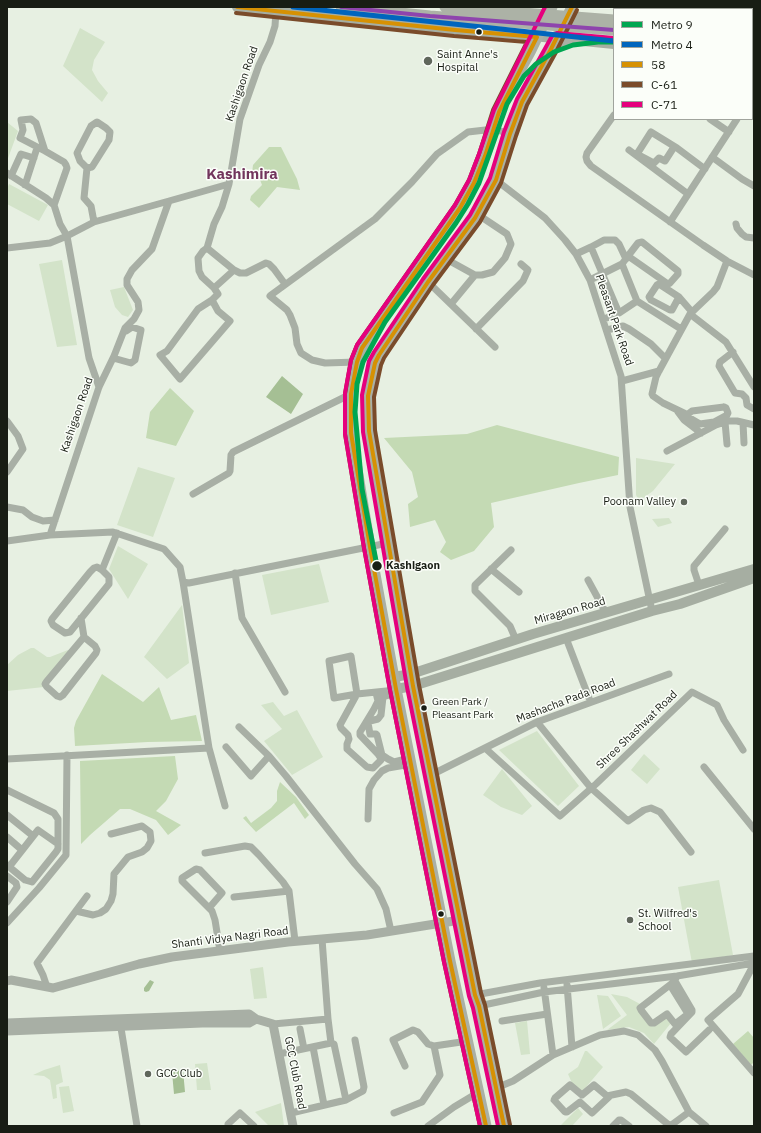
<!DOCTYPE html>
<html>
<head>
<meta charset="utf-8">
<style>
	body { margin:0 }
	#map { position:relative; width:761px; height:1133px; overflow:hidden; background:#e7f0e2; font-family:"IBM Plex Sans",sans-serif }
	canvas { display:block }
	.frame { position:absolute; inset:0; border:8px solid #181d14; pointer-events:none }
	.legend { position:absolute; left:613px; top:8px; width:140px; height:112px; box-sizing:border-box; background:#fbfef9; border:1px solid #a0a49d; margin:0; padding:5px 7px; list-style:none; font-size:12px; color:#181d14 }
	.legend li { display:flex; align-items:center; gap:8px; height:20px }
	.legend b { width:20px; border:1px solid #a0a49d }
</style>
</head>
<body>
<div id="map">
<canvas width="761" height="1133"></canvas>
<div class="frame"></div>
<ul class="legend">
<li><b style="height:5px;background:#00a651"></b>Metro 9</li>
<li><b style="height:5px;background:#0065bd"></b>Metro 4</li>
<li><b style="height:5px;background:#d69103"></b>58</li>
<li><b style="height:5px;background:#7a4b2a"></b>C-61</li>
<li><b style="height:5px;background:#e5007d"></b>C-71</li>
</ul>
</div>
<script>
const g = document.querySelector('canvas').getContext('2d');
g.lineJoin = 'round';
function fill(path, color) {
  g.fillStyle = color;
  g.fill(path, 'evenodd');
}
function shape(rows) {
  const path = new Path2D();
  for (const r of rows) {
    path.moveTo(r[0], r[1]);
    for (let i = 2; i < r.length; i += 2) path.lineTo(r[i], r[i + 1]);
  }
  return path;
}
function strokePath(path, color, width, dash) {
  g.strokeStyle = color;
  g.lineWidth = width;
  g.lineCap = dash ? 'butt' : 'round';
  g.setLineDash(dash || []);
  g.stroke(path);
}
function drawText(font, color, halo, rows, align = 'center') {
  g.font = font + ' "IBM Plex Sans",sans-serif';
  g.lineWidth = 3;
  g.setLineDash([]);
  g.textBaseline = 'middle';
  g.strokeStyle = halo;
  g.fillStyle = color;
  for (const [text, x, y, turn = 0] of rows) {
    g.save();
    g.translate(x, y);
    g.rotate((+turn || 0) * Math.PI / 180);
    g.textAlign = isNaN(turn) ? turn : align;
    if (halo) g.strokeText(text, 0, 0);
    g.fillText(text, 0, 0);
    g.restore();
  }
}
fill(shape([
	[80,28,105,42,94,60,92,70,98,81,108,93,102,102,63,66],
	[7,122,18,131,7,161],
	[9,184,48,205,39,221,7,204,7,189],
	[62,260,77,345,57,347,39,264],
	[124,287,133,310,128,317,122,315,115,307,110,290],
	[636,458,675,464,653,491,639,501,636,495],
	[138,467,175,478,153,537,117,525],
	[669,518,672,523,658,527,652,519],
	[118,546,148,564,128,599,109,569],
	[319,564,329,602,271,615,262,575],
	[182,605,189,663,167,679,144,657],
	[31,648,34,648,47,657,50,657,68,650,71,651,44,687,7,691,7,665,18,655],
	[273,702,284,716,297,710,323,757,292,775,264,741,282,729,261,705],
	[537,731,579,786,558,806,499,750],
	[644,754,660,769,647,784,631,770],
	[502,769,532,806,522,815,501,807,483,795],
	[719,880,733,955,692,963,678,887],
	[263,967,267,998,254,999,250,969],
	[611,994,627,997,640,1004,655,1023,666,1016,671,1023,654,1044,644,1033,629,1027,607,1030,627,1015],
	[597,995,608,996,621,1016,603,1029],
	[527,1021,530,1054,521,1055,515,1023],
	[585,1051,587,1051,603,1067,581,1093,572,1083,568,1074,578,1067],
	[207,1063,211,1090,197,1090,195,1064],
	[60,1065,63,1082,56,1085,57,1098,53,1099,50,1080,44,1076,33,1075,44,1070],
	[69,1086,74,1111,63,1113,59,1087],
	[281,1103,284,1126,269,1126,255,1112],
	[578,1108,583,1114,572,1126,560,1126]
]), '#d3e3c9');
fill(shape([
	[269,147,281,147,297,179,300,190,277,187,259,208,250,200,251,196,262,185,259,177,252,173,253,165],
	[170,388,194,411,176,446,146,438,150,412],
	[497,425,619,457,618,475,579,483,491,503,494,527,474,551,451,560,440,552,446,542,435,520,410,527,408,504,418,497,412,472,384,438,467,434],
	[102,674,143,702,159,687,171,720,196,715,202,741,148,742,75,746,74,728,76,721],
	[175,756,178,779,166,801,156,811,181,825,168,835,156,820,130,809,120,809,90,835,81,844,80,761],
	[280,782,296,797,309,815,305,819,294,803,256,832,243,818,246,816,251,823,271,808,277,801,277,791],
	[748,1031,754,1038,754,1062,751,1065,733,1044]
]), '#c4dab4');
fill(shape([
	[282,376,303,394,291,414,266,397],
	[150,980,154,982,149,991,146,992,144,991,144,988],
	[183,1070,185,1092,174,1094,172,1072]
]), '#a5bf94');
strokePath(shape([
	[691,9,691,7],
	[752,57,754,58],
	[752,85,754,75],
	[614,115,587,153,586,157,587,161,591,166,703,245,727,261,754,275],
	[710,119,729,132],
	[674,147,665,161,659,158,654,163,637,154,651,132,677,148,705,169],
	[629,150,688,194],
	[45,151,20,138,23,130,21,120,31,119,36,123,45,151,64,162,66,165,67,168,54,205],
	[712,157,742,179,754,186],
	[87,168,92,167,109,140,110,132,106,128,97,122,91,126,77,153,80,161,87,168,84,198,91,206,94,222],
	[7,173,46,198,54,205,60,224,67,236,94,222,169,201],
	[11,176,21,154,34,158],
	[496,180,545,218,565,240,576,254,590,280,621,376,630,507,652,611],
	[229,184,222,207,214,224,207,248,203,251,198,258,199,271,202,277,214,288,234,270,240,273,246,273,266,263,269,264,274,269,285,284],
	[25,185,37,148],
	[670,222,737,119],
	[736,224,737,228,742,234,746,237,754,238],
	[7,248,50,243,67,236,89,358,99,387],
	[207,248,234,270],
	[576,254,591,247],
	[446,259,475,275,482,275,493,272,505,258,511,244,507,234,477,214],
	[590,280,622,264,628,256,668,284,670,283,678,274,678,271,642,242,638,243,628,256],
	[428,282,495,347],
	[679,297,672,310,670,310,651,300,649,297,657,285,659,284,679,297,692,312],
	[212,300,198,309,167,351,160,355,180,379,230,321,218,311,212,300,218,294,214,288],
	[637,301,681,329],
	[451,304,475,275],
	[619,313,591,247,604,240,615,240,619,244,626,259],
	[690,314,726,342,754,387],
	[604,319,619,313,637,301,622,264],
	[476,329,523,281,528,270,521,264],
	[607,330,623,326,629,329,651,344,665,358],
	[733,352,720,362,719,366,735,393,742,394,746,398,747,405,754,409],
	[113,358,131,363,135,360,141,330,132,327,126,331],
	[357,362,325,363,312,360,301,353,297,344,295,328,290,315,287,310,270,296,271,295,375,219,412,182,437,154,468,132,494,129,510,134],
	[622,381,659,371],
	[724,407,726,408,728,413,727,415,714,422,700,424,688,417,688,414,692,411,724,407],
	[678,412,684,420,701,433],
	[688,415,663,403,653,396,652,394,656,377,659,371,690,314,713,292,717,287,727,261],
	[7,421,18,436,23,449,7,472],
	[725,422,727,444],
	[743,423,744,443],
	[667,451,716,425,728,421,737,421,754,425],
	[193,494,229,473,230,471,231,455,233,452,351,394],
	[7,507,23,510,32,517,43,521,55,520],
	[50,535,99,387,114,356,125,328,134,319,139,310,138,302,127,285,127,279,132,270,152,249,169,201,229,184,240,119,259,65,270,42,275,26,276,11],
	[7,541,50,535,113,532,164,549,180,567,183,582,189,583,388,543],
	[511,550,475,585,475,591,510,626,516,640],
	[491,569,519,592],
	[102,570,97,567,94,568,90,572,52,619,51,621,53,625,65,633,70,632,109,584,109,577,102,570,117,533],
	[235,573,242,618,285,692],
	[588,580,606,613],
	[183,582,209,748,225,806],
	[699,585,694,570,694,566,725,529],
	[81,618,84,637,95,646,97,650,96,653,63,695,60,697,57,696,47,687,45,684,47,681,84,637],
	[566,638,589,698],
	[357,694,340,725,341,728,348,735,349,739,347,744,347,749,367,767,373,768,381,760,380,757,378,754,360,735,360,732,374,709,378,701,376,693],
	[357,694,334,698,329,661,351,656,357,694,396,690],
	[392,694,383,697,381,715,378,719,370,721,368,723,370,734,376,734,377,735,382,755,388,759,394,762,410,758],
	[537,722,591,788,628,821,644,810,651,808,660,812,691,852],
	[239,727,269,756],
	[226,747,251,776,269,756,286,776,355,864,377,889,386,909,391,931],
	[485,748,560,816,596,784,692,692,717,705,724,720,743,750],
	[7,759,209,748],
	[704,767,754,829],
	[431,775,537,722,669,674],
	[7,790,54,813,58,819,58,849,56,852,32,882,25,880,7,865],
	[7,815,33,836],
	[368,819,369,789,374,780,382,771,388,768,411,764],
	[7,837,22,850],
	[205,853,245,846,251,847,259,855,283,882,289,891,295,941],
	[9,867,38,830,58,844],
	[7,876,16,883,17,887,7,902],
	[234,897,289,891],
	[209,908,222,893,200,870,196,869,182,878,182,881,212,911,215,920,220,951],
	[76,911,93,915,100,913,106,909,111,901,113,894,114,874,128,857,142,852,147,848,151,841,150,832,142,826,111,834],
	[7,923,39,888,66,855,67,755],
	[754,964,738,994,708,1020,754,1073],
	[676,978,675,981,692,1010,692,1012,671,1034,670,1037,686,1052,709,1030],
	[567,985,572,1047],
	[670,985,688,1014,675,1024,667,1014,654,1023,651,1023,641,1010,640,1008,675,981],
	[47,987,43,975,37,963,87,896],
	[544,988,553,1055],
	[475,995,540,983,754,956],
	[479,1006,544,992,677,976,754,963],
	[328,1019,331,1043],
	[502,1021,547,1014],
	[120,1022,137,1126],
	[273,1024,328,1019,322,939],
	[300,1029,304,1049],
	[313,1047,324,1105],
	[279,1054,331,1043,334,1044,346,1100],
	[405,1066,393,1040,413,1030,418,1032,428,1044,434,1046,468,1041],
	[496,1088,513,1081,553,1055,600,1035,624,1031,638,1035,655,1050,662,1061,689,1112,706,1126],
	[610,1096,592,1113,580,1102,567,1112,565,1112,554,1100,555,1098,570,1085,582,1095,594,1085,607,1096,626,1092,631,1094,670,1126,689,1112],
	[291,1113,346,1100,363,1091,364,1087,355,1040],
	[394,1113,422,1102,440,1075,434,1046],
	[228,1126,228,1124,240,1113,254,1126],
	[428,1126,454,1107,479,1092],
	[613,1126,619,1120,621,1120,629,1126]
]), '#a8afa5', 7);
strokePath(shape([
	[7,981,11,980,53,988,139,964,172,957,288,942,367,935,460,920],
	[7,1023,249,1014,256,1019,273,1024,293,1126],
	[7,1031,202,1023,249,1023,256,1019]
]), '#a8afa5', 9);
strokePath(shape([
	[237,7,455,30,513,34,614,44],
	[655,7,682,9],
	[752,14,754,15],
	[752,48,754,48],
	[394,677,411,674,533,634,754,569],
	[396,689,413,686,652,611,680,604,754,578]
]), '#a6aea2', 10);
strokePath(shape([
	[551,50,564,43,574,40],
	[486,1126,450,961,396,689,370,547,351,433,351,394,357,362,362,348,414,272,460,208,474,183,485,156,499,112,507,94,530,52,552,7],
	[504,1126,479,1006,475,995,413,686,369,431,368,396,375,363,379,355,428,282,475,218,490,191,496,180,510,134,522,102,550,51,572,7]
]), '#aab0a5', 11);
strokePath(shape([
	[341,7,430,16,614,30],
	[445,7,614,20],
	[752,30,754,30],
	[752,40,754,41]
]), '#acb2a6', 11);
strokePath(shape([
	[237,7,455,30,537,37,499,112,485,156,474,183,460,208,362,348,357,362,351,394,351,433,370,547,396,689,450,961,486,1126],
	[504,1126,479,1006,475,995,413,686,369,431,368,396,375,363,379,355,428,282,475,218,496,180,510,134,522,102,550,51,572,7]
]), '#d69103', 4);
strokePath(shape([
	[236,13,454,36,527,42,493,110,479,154,469,180,455,205,357,345,351,360,345,394,345,434,364,548,390,690,444,962,480,1126],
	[510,1125,485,1005,481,993,419,685,375,430,374,397,381,365,384,358,433,285,480,222,501,183,516,136,527,105,555,54,577,10]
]), '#7a4b2a', 4);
strokePath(shape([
	[480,1126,444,962,390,690,364,548,345,434,345,393,351,360,357,345,455,205,469,180,479,154,494,110,545,7],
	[498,1126,473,1008,469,996,407,687,363,432,362,395,369,361,374,352,423,279,470,215,490,178,504,132,517,99,552,36,557,33,614,38]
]), '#e5007d', 4);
strokePath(shape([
	[341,7,430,16,614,30]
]), '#8e44ad', 4);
strokePath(shape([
	[377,566,362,489,355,412,357,384,363,362,385,322,456,223,468,204,479,183,507,104,524,76,536,64,554,52,573,45,598,42,614,42]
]), '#00a651', 5);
strokePath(shape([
	[293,7,614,41]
]), '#0065bd', 5);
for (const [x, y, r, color] of [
	[479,32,3.5,"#181d14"],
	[428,61,5,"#60675c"],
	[684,502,4,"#60675c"],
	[377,566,5.5,"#181d14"],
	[424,708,3.5,"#181d14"],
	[441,914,3.5,"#181d14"],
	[630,920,4,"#60675c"],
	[148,1074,4,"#60675c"]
]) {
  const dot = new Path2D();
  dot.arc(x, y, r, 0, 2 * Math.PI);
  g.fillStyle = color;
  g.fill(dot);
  strokePath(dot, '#fbfef9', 1.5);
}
drawText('10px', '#181d14', '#fbfef9', [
	["Green Park /",432,702],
	["Pleasant Park",432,715]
], 'left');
drawText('11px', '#181d14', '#fbfef9', [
	["Saint Anne's",437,55],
	["Hospital",437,68],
	["Poonam Valley",676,502,"right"],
	["St. Wilfred's",638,914],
	["School",638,927],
	["GCC Club",156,1074]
], 'left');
drawText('11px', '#181d14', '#fbfef9', [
	["Kashigaon Road",242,84,-71],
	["Pleasant Park Road",614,320,71],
	["Kashigaon Road",77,415,-71],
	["Miragaon Road",570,611,-16],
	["Mashacha Pada Road",566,701,-21],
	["Shree Shashwat Road",637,730,-44],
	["Shanti Vidya Nagri Road",230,938,-7],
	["GCC Club Road",295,1073,79]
]);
drawText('bold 11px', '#181d14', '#fbfef9', [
	["Kashigaon",386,566]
], 'left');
drawText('bold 15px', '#72355d', '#fbfef9', [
	["Kashimira",242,175]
]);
</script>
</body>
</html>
